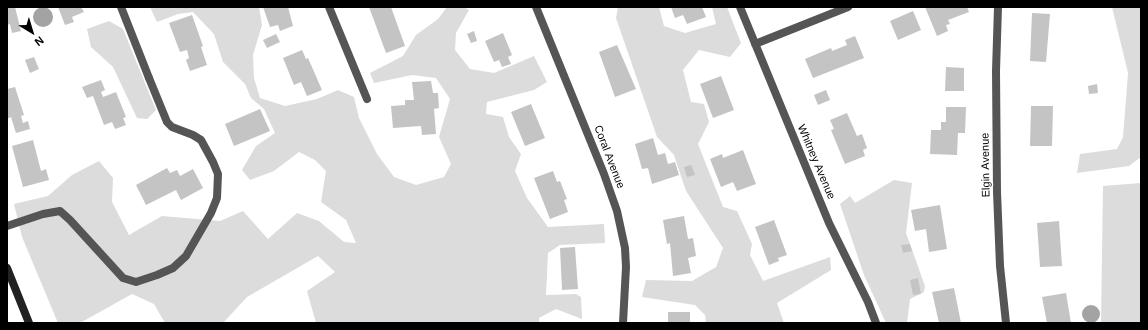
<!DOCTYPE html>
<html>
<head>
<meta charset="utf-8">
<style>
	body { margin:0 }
	#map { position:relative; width:1148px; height:330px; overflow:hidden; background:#fff; font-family:Arial,sans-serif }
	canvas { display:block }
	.frame { position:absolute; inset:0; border:8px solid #000; pointer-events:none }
	.north { position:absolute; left:12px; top:12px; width:40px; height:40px; -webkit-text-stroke:3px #fff; paint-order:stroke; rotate:142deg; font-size:11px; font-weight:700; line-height:16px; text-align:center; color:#000 }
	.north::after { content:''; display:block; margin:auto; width:14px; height:18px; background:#000; clip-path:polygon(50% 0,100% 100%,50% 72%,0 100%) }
</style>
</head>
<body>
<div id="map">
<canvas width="1148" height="330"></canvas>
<div class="frame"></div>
<div class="north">N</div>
</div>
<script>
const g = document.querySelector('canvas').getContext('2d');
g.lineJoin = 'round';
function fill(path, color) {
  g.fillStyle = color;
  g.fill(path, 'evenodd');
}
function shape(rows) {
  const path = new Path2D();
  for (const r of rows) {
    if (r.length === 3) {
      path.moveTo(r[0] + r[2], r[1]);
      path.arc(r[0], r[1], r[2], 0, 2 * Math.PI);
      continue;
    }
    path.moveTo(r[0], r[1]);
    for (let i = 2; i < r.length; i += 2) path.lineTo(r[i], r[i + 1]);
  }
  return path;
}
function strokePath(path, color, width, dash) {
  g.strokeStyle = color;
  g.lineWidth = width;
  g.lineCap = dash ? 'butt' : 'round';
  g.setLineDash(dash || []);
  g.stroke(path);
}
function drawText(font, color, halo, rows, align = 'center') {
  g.font = font + ' Arial,sans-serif';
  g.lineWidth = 3;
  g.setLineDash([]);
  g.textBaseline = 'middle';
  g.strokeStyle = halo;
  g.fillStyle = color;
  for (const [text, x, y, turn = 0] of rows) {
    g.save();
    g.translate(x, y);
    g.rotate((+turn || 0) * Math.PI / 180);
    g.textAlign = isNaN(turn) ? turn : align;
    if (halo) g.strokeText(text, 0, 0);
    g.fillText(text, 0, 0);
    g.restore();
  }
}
fill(shape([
	[150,7,259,7,262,25,253,55,254,78,260,98,285,106,317,99,338,90,354,97,359,118,377,154,394,177,416,185,444,177,451,164,439,137,450,99,436,78,412,75,374,83,370,73,403,56,416,35,438,19,447,7,464,7,469,10,456,33,455,50,470,69,494,73,534,56,547,82,534,90,487,102,486,114,503,117,509,137,521,154,515,171,527,198,548,227,604,224,605,243,560,245,548,253,546,295,576,294,581,297,582,319,556,309,539,318,539,323,316,323,307,291,335,272,318,256,247,297,223,323,165,323,154,304,132,294,80,323,58,323,22,237,14,204,48,196,72,175,99,161,113,178,112,202,129,235,162,216,220,221,243,211,268,239,297,213,319,221,344,242,356,243,346,220,321,202,326,171,315,160,299,152,274,171,250,180,242,170,256,146,275,133,264,109,251,98,245,84,223,62,214,34,193,12,178,14,157,22],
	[618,7,659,7,664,26,685,33,716,24,712,7,727,7,741,43,730,57,699,50,683,70,691,102,704,104,709,122,698,144,723,207,737,211,752,244,750,255,763,281,830,257,831,270,777,303,784,323,706,323,705,315,695,305,642,297,646,280,692,281,716,267,723,248,686,191,674,155,657,137,616,18],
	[1112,7,1141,7,1141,157,1129,166,1077,173,1080,154,1117,149,1123,137,1128,73],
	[109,21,123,29,156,110,147,119,137,118,113,67,91,47,87,29],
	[894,180,912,183,906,233,925,286,924,292,910,299,907,323,886,323,864,275,840,204,850,196,855,203],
	[1141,183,1141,323,1101,323,1103,186]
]), '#dcdcdc');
fill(shape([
	[43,17,10],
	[1091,314,9]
]), '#a3a3a3');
fill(shape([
	[7,7,15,7,21,31,12,33,10,24,7,25],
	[58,7,81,7,84,12,72,17,74,22,65,25],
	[263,7,288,7,293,26,280,31,278,25,270,27],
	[369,7,391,7,405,46,386,53],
	[671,7,702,7,706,17,687,24,683,15,675,18],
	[925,7,967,7,969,12,948,20,950,24,946,25,948,31,937,36],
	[913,11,921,30,898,40,890,21],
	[1032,13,1050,14,1046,62,1030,61],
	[192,15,203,46,201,47,207,65,190,71,186,60,189,58,187,50,180,52,169,23],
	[474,31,477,41,471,43,467,34],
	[503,33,512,55,508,57,511,64,502,67,499,60,494,62,485,41],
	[276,34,280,42,267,48,263,40],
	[855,36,864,58,813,78,805,59,831,48,832,51,847,45,845,40],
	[617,45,636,89,615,97,599,52],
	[302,50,306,59,308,58,322,90,307,96,301,82,294,85,283,58],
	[34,57,39,69,30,73,25,60],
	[946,67,964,68,964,91,945,91],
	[721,76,734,110,713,118,700,84],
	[101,80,105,90,101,92,103,97,116,92,126,117,123,118,126,125,115,129,112,122,104,125,93,96,87,98,82,87],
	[431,81,433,93,438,93,439,108,434,109,436,134,422,135,421,126,393,128,391,106,405,105,405,100,414,100,412,82],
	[1097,84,1098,93,1089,94,1088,86],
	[15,87,24,115,21,116,23,123,28,121,30,129,16,133,11,117,7,119,7,89],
	[826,90,830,100,818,105,814,95],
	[531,104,545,138,525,146,511,112],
	[1031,106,1053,106,1052,146,1030,146],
	[946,107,966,107,965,133,958,133,957,155,930,154,931,130,941,130,941,122,946,122],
	[260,109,270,131,234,146,225,124],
	[847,113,857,136,862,134,867,148,863,150,865,156,845,164,831,130,834,129,830,120],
	[653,138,658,155,665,153,668,164,675,162,679,175,652,184,648,168,642,169,635,144],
	[33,140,41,171,46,169,49,180,23,187,12,146],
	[743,150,756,184,737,191,733,182,721,187,710,159,722,154,723,158],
	[691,165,695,175,687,177,684,167],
	[167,168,170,173,177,170,180,176,193,169,203,188,181,200,176,190,146,205,136,185],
	[553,171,557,182,560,181,567,199,564,200,568,212,550,219,534,178],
	[940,205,947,249,929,252,926,229,915,231,911,210],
	[684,216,688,239,693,238,696,256,688,258,691,273,673,276,670,243,667,244,663,220],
	[774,220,787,255,778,258,779,261,769,265,755,227],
	[1059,221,1062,266,1040,267,1037,223],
	[910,244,912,251,903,253,901,245],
	[575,247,578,289,562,290,560,248],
	[918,278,921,294,913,295,910,280],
	[954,288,961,323,939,323,932,292],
	[1066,293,1071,323,1047,323,1042,297],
	[668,312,690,312,690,323,668,323]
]), '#c4c4c4');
strokePath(shape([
	[7,226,43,214,60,211,70,220,123,278,136,282,157,275,173,268,186,256,211,213,217,198,218,174,213,162,201,140,193,135,172,127,167,122,149,78]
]), '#555', 8);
strokePath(shape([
	[121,7,149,78],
	[329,7,367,99],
	[536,7,604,174,617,211,625,248,626,267,623,323],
	[740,7,829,223,868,302,876,323],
	[998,7,996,71,997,192,1000,266,1006,323],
	[755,44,848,7]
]), '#555', 8);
strokePath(shape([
	[7,268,29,323]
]), '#222', 8);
drawText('11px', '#000', '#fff', [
	["Coral Avenue",609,157,69],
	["Whitney Avenue",816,162,67],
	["Elgin Avenue",986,165,-91]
]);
</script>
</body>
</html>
